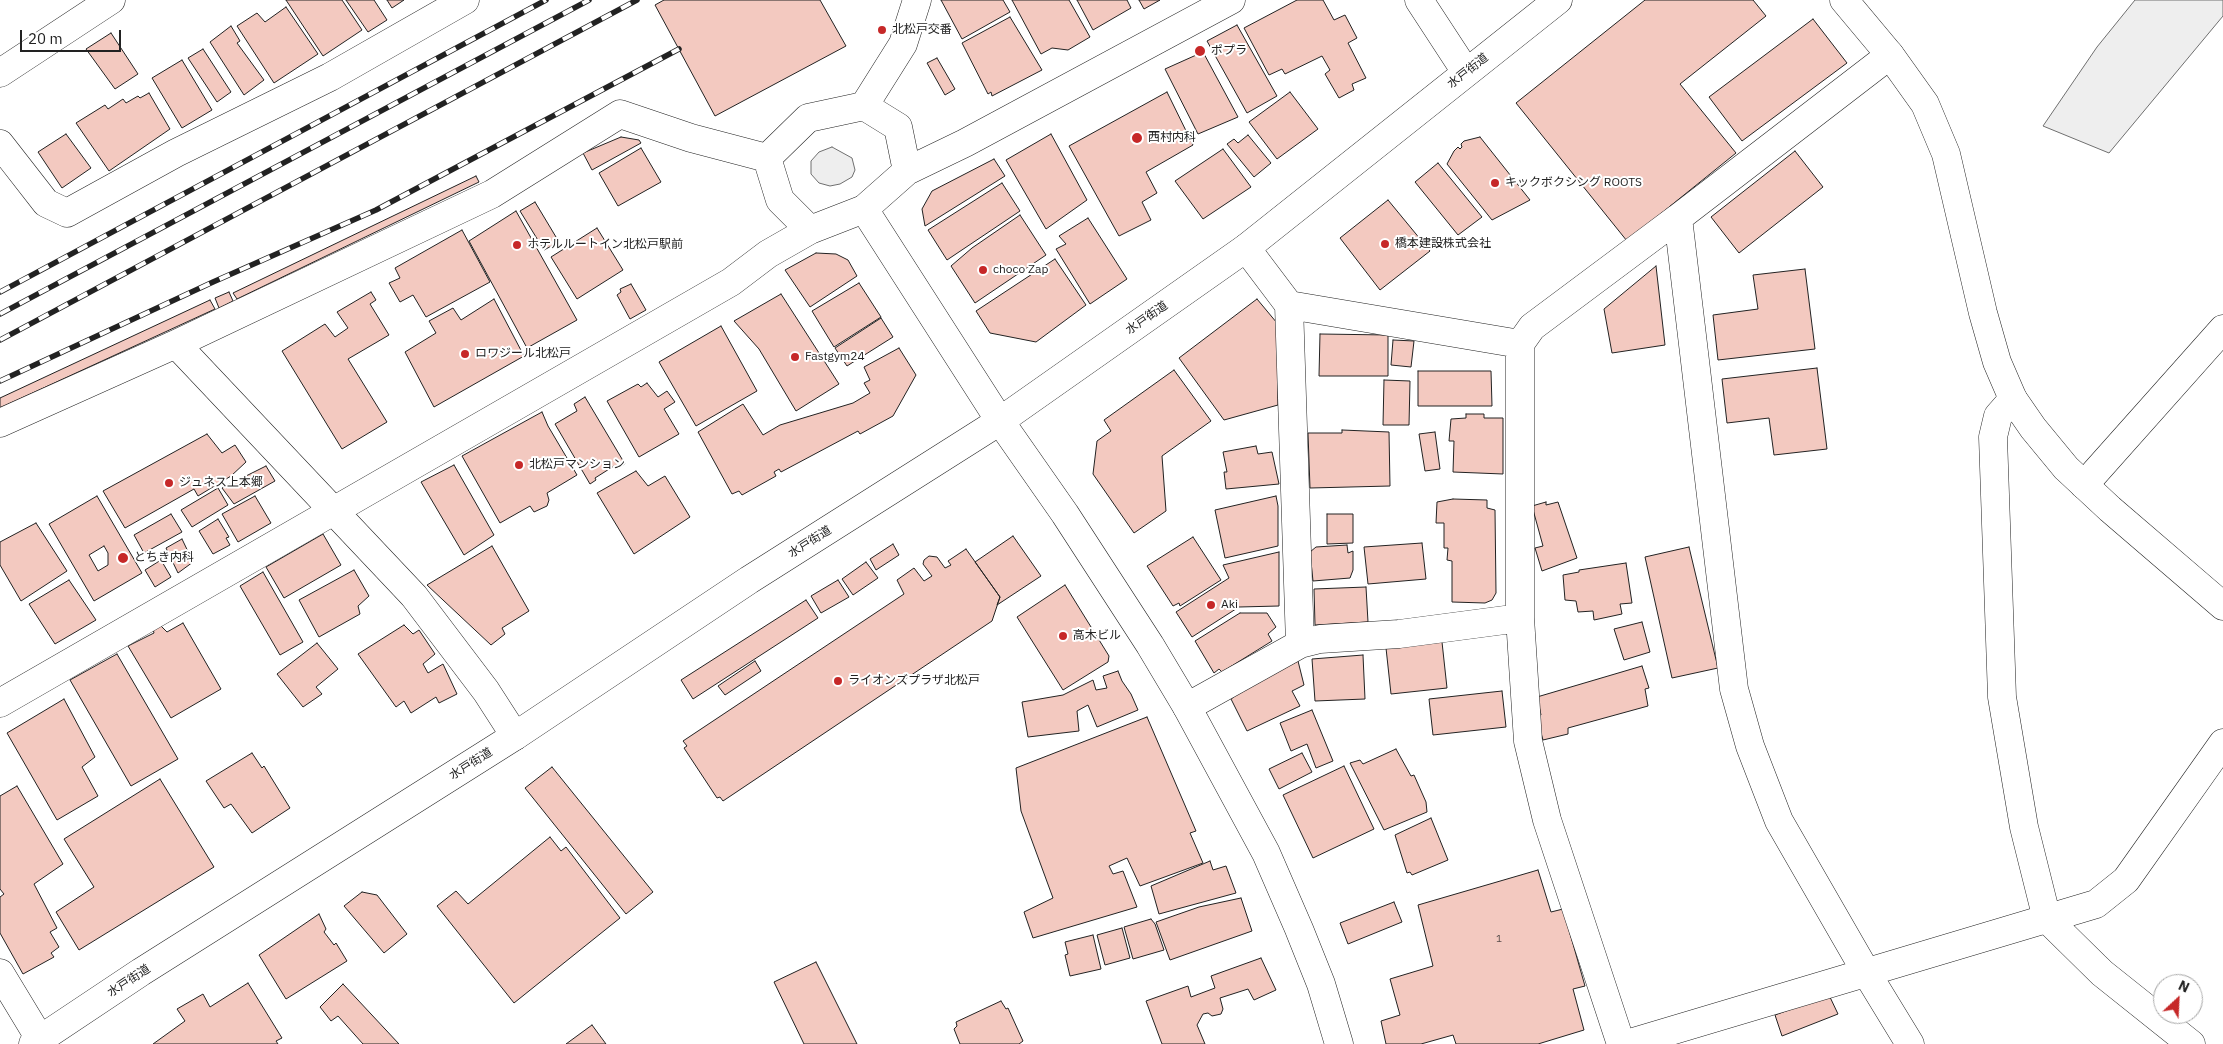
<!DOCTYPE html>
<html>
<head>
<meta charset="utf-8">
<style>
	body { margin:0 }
	#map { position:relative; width:2223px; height:1044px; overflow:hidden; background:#fff; font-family:"IBM Plex Sans",sans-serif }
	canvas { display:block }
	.north { position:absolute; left:2153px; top:974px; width:50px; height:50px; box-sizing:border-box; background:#fff; border:1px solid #a7a7a7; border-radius:50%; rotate:25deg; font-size:14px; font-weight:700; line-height:20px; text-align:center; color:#222 }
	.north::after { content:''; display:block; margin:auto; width:18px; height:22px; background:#c62828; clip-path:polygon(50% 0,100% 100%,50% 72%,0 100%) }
	.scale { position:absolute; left:20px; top:30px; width:101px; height:22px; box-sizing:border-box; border:2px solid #222; border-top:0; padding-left:6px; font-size:15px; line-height:18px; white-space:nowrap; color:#222; -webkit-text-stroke:4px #fff; paint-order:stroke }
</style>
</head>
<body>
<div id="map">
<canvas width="2223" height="1044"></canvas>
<div class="north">N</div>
<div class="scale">20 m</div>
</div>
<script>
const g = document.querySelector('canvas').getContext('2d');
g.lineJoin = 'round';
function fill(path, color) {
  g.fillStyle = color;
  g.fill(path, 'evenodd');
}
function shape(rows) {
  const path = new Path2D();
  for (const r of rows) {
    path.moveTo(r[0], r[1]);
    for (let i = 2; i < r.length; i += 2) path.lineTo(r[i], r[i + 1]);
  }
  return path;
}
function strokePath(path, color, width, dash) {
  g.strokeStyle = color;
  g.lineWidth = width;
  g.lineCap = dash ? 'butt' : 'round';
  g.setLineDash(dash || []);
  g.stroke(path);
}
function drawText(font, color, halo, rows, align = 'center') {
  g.font = font + ' "IBM Plex Sans","Noto Sans JP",sans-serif';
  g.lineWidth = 4;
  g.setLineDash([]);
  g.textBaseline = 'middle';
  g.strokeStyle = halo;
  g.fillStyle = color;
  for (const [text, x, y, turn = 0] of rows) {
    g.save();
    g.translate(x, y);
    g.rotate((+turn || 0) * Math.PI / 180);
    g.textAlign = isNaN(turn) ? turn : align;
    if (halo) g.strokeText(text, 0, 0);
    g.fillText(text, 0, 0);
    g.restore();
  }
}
const green = shape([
	[2135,0,2223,0,2223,16,2109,153,2043,126,2097,47,2135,0],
	[832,147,852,158,855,170,852,177,840,184,830,186,819,183,811,174,811,161,819,152,832,147]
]);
fill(green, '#eee');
strokePath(green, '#6f6f6f', 1);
const building = shape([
	[286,0,342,0,362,30,323,56,286,0],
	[346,0,374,0,387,20,368,32,346,0],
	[387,0,404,0,392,8,387,0],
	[664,0,820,0,846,46,715,116,655,5,664,0],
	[941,0,1003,0,1010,12,962,39,941,0],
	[1012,0,1069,0,1090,37,1068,50,1052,48,1041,54,1012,0],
	[1077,0,1127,0,1131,8,1093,30,1077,0],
	[1139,0,1160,0,1144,9,1139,0],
	[1297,0,1323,0,1334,20,1345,15,1357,38,1348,43,1366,78,1352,84,1354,90,1339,98,1325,74,1330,70,1322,56,1285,74,1282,69,1269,75,1244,28,1297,0],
	[1645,0,1753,0,1766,16,1680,84,1736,153,1627,241,1516,103,1645,0],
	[286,7,318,54,274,83,237,26,257,13,265,22,286,7],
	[1010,17,1042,70,992,96,991,92,988,94,962,43,1010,17],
	[1813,19,1847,63,1742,141,1709,97,1813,19],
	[1237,25,1277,96,1247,113,1207,41,1237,25],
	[231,26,240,41,237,43,264,80,244,95,210,42,231,26],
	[111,33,138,74,115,89,86,49,111,33],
	[203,49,231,92,217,102,188,58,203,49],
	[1203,52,1238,117,1198,134,1165,69,1203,52],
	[937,58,955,89,945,95,927,63,937,58],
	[182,60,212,110,182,128,152,78,182,60],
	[1167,92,1193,145,1146,172,1157,193,1142,202,1151,220,1119,236,1069,146,1167,92],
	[1290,92,1318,129,1277,159,1249,122,1290,92],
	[149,93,170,129,109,171,76,123,105,105,108,109,123,99,126,103,138,96,140,98,149,93],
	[66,134,91,168,62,188,38,152,66,134],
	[1051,134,1087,200,1046,229,1006,160,1051,134],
	[1248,135,1271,163,1254,177,1227,144,1234,139,1238,143,1248,135],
	[621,137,639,140,641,143,592,170,583,153,621,137],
	[1480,137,1530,200,1492,220,1447,164,1454,151,1458,147,1460,149,1462,147,1461,144,1464,141,1480,137],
	[641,148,661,182,618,206,599,173,641,148],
	[1223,149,1251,187,1203,219,1175,181,1223,149],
	[1795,151,1823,187,1739,253,1711,217,1795,151],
	[994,159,1005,176,925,226,922,209,932,191,994,159],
	[1438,163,1482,217,1458,235,1415,182,1438,163],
	[476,176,479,182,237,299,233,293,476,176],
	[1002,183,1020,211,947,260,928,230,1002,183],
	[1388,200,1430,251,1380,290,1340,238,1388,200],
	[535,202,559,242,544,250,520,211,535,202],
	[516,211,577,320,527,348,469,241,516,211],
	[1020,215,1046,255,975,303,951,266,972,248,1020,215],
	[1088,218,1127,279,1090,304,1056,249,1066,244,1059,236,1088,218],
	[597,228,623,270,577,299,551,257,597,228],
	[462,230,490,282,426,317,413,295,400,302,389,283,400,278,395,268,462,230],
	[816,253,836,254,848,260,857,276,810,307,785,270,816,253],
	[1055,259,1086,305,1036,342,990,333,976,311,1055,259],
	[1656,266,1665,345,1612,353,1604,309,1656,266],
	[1805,269,1815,349,1718,360,1713,315,1758,309,1753,275,1805,269],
	[859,283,881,317,834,347,812,311,859,283],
	[631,284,646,310,630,319,617,295,621,292,620,289,631,284],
	[229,292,233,301,219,308,215,298,229,292],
	[371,292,376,300,370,304,389,335,348,359,387,422,342,449,282,351,325,324,335,337,348,328,337,312,371,292],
	[781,294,839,384,796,411,759,349,734,321,781,294],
	[494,299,524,356,434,407,405,352,436,333,429,321,453,308,461,320,494,299],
	[1257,299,1277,323,1278,405,1224,420,1179,358,1257,299],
	[210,300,215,309,0,408,0,398,210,300],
	[881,318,893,337,847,366,835,348,881,318],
	[721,326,757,391,696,426,659,362,721,326],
	[1320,334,1388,335,1388,376,1319,376,1320,334],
	[1393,340,1414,341,1411,367,1391,365,1393,340],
	[899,348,916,375,893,416,860,434,858,431,781,472,779,469,774,472,776,476,742,495,739,491,732,494,698,432,743,404,763,435,780,425,853,403,870,393,864,383,870,380,864,367,899,348],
	[1817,368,1827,449,1774,455,1769,418,1727,423,1722,379,1817,368],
	[1174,370,1211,421,1162,456,1166,511,1134,533,1093,474,1097,441,1111,431,1104,420,1174,370],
	[1418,371,1491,371,1492,406,1418,406,1418,371],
	[1384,380,1410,381,1409,425,1383,425,1384,380],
	[647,383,658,397,667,391,675,402,664,409,679,434,639,457,607,401,638,384,641,387,647,383],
	[585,397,625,464,617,469,614,466,595,478,596,480,590,484,555,424,577,411,574,404,585,397],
	[542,412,548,426,577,475,547,493,549,500,547,506,534,512,530,506,500,523,462,456,542,412],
	[1466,414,1484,414,1484,418,1503,418,1503,474,1453,472,1454,441,1449,441,1451,419,1466,418,1466,414],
	[1342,430,1389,432,1390,486,1310,488,1308,433,1342,433,1342,430],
	[1435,432,1440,469,1425,471,1419,434,1435,432],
	[207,434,222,453,235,445,246,462,231,476,198,496,194,489,125,528,103,491,207,434],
	[1256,446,1258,454,1272,452,1279,484,1226,489,1224,472,1227,472,1223,452,1256,446],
	[454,465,494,535,464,555,421,482,454,465],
	[266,466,275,481,234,504,222,488,266,466],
	[636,471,648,486,665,476,690,517,634,554,597,493,636,471],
	[218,488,228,505,192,527,181,510,218,488],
	[97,496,142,573,94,601,49,524,97,496],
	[104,546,108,553,108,565,98,571,89,555,104,546],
	[255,496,271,523,238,542,222,514,255,496],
	[1276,496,1278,506,1278,546,1225,558,1215,510,1276,496],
	[1453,499,1487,500,1487,508,1495,510,1496,593,1492,600,1485,603,1452,602,1452,561,1447,560,1448,548,1444,548,1444,523,1436,523,1437,502,1453,499],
	[1546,502,1546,505,1558,502,1577,558,1542,571,1535,548,1543,546,1532,506,1546,502],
	[171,514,182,532,144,553,134,535,171,514],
	[1327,514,1353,514,1353,543,1327,544,1327,514],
	[218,519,229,537,226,538,230,545,213,554,199,531,218,519],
	[36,523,67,571,21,601,0,565,0,542,36,523],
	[323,534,341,565,284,598,266,567,323,534],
	[1013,536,1041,576,997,605,1000,597,975,562,1013,536],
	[1193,537,1221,580,1180,606,1179,603,1173,606,1147,566,1193,537],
	[182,539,193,562,178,573,166,548,182,539],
	[1422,543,1426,579,1368,584,1364,547,1422,543],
	[893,544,899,555,876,570,870,559,893,544],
	[1347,545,1348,553,1353,551,1353,570,1350,578,1313,581,1310,552,1316,547,1347,545],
	[492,546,529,611,502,628,505,634,491,645,427,585,492,546],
	[1689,547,1718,668,1672,678,1645,557,1689,547],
	[966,549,1000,597,992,621,723,801,720,797,717,798,684,748,687,746,683,741,904,594,897,580,914,568,924,581,932,576,923,564,924,560,929,556,937,557,945,568,951,565,948,561,966,549],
	[1279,552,1279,606,1239,607,1192,637,1176,612,1229,578,1223,565,1279,552],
	[161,560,171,577,155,587,145,570,161,560],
	[866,562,878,578,853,595,842,579,866,562],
	[1626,563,1632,603,1620,604,1622,614,1594,620,1593,611,1578,612,1576,601,1565,600,1563,575,1579,572,1579,570,1626,563],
	[354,570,369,596,358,606,360,614,319,637,299,600,354,570],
	[263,572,303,642,280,655,240,586,263,572],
	[69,580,96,620,55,644,29,604,69,580],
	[838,580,849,597,821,613,811,596,838,580],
	[1065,585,1109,656,1108,662,1063,690,1017,617,1065,585],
	[1366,587,1368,622,1315,625,1314,589,1366,587],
	[806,600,818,618,693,699,681,680,806,600],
	[1240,613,1267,613,1276,627,1268,634,1272,641,1222,672,1219,669,1214,673,1195,641,1240,613],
	[1642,622,1650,652,1624,660,1614,629,1642,622],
	[183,623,221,689,171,718,128,646,154,633,153,629,160,625,167,632,183,623],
	[404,625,413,634,419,630,435,654,423,664,428,673,443,664,457,694,439,703,436,697,411,713,404,701,396,707,358,654,404,625],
	[1442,642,1447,688,1391,694,1386,648,1442,642],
	[317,643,338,669,316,687,322,694,303,707,277,674,317,643],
	[117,654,178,759,131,786,70,680,117,654],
	[1363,655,1365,699,1315,701,1312,659,1363,655],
	[755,661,761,671,725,695,718,686,755,661],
	[1298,661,1304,685,1292,691,1300,706,1247,731,1231,699,1235,696,1234,694,1298,661],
	[1642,666,1649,688,1645,689,1648,706,1568,728,1568,734,1543,740,1536,716,1541,715,1537,697,1642,666],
	[1118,671,1122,681,1131,694,1138,710,1097,727,1088,705,1077,711,1079,731,1028,737,1022,702,1063,695,1093,680,1096,690,1107,688,1103,676,1118,671],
	[1502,691,1506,727,1433,735,1429,699,1502,691],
	[64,699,95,757,82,767,98,796,57,820,7,733,64,699],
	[1312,710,1333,761,1316,768,1307,744,1291,751,1280,723,1312,710],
	[1147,717,1196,831,1190,833,1203,863,1140,886,1127,858,1109,866,1113,874,1123,871,1137,907,1033,938,1024,912,1053,898,1021,811,1016,768,1147,717],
	[1396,749,1411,776,1414,775,1426,802,1427,812,1384,830,1350,763,1360,760,1363,764,1396,749],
	[252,753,262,768,264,766,290,808,252,833,231,804,224,808,206,781,252,753],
	[1302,753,1312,772,1279,789,1269,769,1302,753],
	[1344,766,1374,829,1313,858,1283,795,1344,766],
	[552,767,653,892,626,914,525,788,552,767],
	[160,779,214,867,79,950,56,912,94,887,64,839,160,779],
	[17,786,63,864,34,884,57,928,50,932,59,947,51,953,54,957,23,974,0,933,0,897,4,894,0,889,0,796,17,786],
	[1431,818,1448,860,1412,875,1410,872,1407,873,1395,835,1431,818],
	[550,837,561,851,566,847,620,918,514,1003,437,906,456,891,468,904,550,837],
	[1210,861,1213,870,1226,866,1236,893,1159,914,1151,886,1210,861],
	[1538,870,1551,912,1563,909,1585,986,1573,989,1584,1030,1538,1044,1456,1044,1453,1035,1421,1044,1386,1044,1381,1021,1400,1015,1390,979,1433,966,1418,905,1538,870],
	[362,892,377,895,407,934,384,953,344,906,362,892],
	[1241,898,1252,931,1170,960,1156,922,1199,907,1241,898],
	[1394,902,1402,922,1348,944,1340,923,1394,902],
	[319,914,326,929,324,932,334,945,336,943,347,961,286,999,259,955,319,914],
	[1151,919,1155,924,1164,950,1133,959,1124,927,1151,919],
	[1122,928,1130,958,1105,965,1097,935,1122,928],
	[1093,935,1101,969,1070,976,1065,955,1068,954,1065,942,1093,935],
	[1261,958,1276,990,1254,1000,1248,989,1220,998,1223,1009,1221,1014,1212,1016,1208,1013,1203,1014,1197,1025,1205,1044,1162,1044,1146,1001,1188,986,1191,997,1215,988,1211,976,1261,958],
	[816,962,857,1044,804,1044,774,982,816,962],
	[248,983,282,1038,276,1041,278,1044,153,1044,185,1021,177,1009,203,994,210,1007,248,983],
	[343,984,399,1044,363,1044,338,1016,331,1021,320,1007,343,984],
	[1829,995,1838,1014,1782,1036,1775,1015,1829,995],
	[1001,1001,1006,1009,1008,1008,1023,1041,1019,1044,960,1044,954,1029,957,1026,956,1022,1001,1001],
	[592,1025,606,1044,566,1044,592,1025]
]);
fill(building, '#f3c9c0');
strokePath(building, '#222', 1);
const minor = shape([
	[1890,55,1678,218,1734,689,1750,746,1779,821,1866,972,1910,1044],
	[0,73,111,0],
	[864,106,903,44,917,0],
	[0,144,46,203,67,213,176,153,330,77,465,0],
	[907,171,965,143,1231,0],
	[1246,248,1289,305],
	[176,344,414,596,486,691,515,736],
	[2013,399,1998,416,1993,437,2002,697,2024,827,2047,919,2102,973,2191,1044],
	[0,423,176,344,492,194,620,114,691,138,767,158],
	[2084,485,2223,329],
	[1520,618,1399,634,1320,639,1300,644,1289,305,1520,344],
	[0,703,731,282,768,254,810,230,864,209,907,171,898,127,864,106,808,118,767,158,780,200,810,230],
	[1187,707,1300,644],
	[0,973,43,1044],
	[1621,1044,1547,820,1528,741,1520,618,1520,344,1532,327,1678,218],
	[1627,1044,2096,904,2126,880,2223,743]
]);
const tertiary = shape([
	[1419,0,1466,72],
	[1844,0,1890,55,1925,104,1946,154,1983,313,1997,362,2013,399,2033,428,2066,468,2110,509,2223,606],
	[864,209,1000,421,1065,514,1150,645,1187,707,1266,853,1299,929,1321,984,1339,1044]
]);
const trunk = shape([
	[33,1044,141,972,515,736,749,580,1000,421,1246,248,1558,0]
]);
strokePath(minor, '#222', 29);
strokePath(tertiary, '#222', 29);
strokePath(trunk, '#222', 29);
strokePath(minor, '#fff', 28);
strokePath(tertiary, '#fff', 28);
strokePath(trunk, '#fff', 28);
const rail = shape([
	[0,292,546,0],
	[0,314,589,0],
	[0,340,637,0],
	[0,381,213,282,376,210,679,49]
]);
strokePath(rail, '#222', 5.5);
strokePath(rail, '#fff', 4, [11]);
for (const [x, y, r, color] of [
	[882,30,5,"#c62828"],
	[1200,51,6,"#c62828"],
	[1137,138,6,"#c62828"],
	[1495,183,5,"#c62828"],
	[1385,244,5,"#c62828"],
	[517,245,5,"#c62828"],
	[983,270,5,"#c62828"],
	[465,354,5,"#c62828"],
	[795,357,5,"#c62828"],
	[519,465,5,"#c62828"],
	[169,483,5,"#c62828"],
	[123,558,6,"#c62828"],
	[1211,605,5,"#c62828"],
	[1063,636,5,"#c62828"],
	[838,681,5,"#c62828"]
]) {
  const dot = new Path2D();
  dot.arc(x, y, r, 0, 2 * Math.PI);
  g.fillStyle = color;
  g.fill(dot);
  strokePath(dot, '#fff', 2);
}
drawText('10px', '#564c4a', null, [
	["1",1499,939]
]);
drawText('12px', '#222', '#fff', [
	["北松戸交番",892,30],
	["ポプラ",1211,51],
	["西村内科",1148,138],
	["キックボクシング ROOTS",1505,183],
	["橋本建設株式会社",1395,244],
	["ホテルルートイン北松戸駅前",527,245],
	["choco Zap",993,270],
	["ロワジール北松戸",475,354],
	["Fastgym24",805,357],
	["北松戸マンション",529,465],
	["ジュネス上本郷",179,483],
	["とちき内科",134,558],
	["Aki",1221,605],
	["高木ビル",1073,636],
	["ライオンズプラザ北松戸",848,681]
], 'left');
drawText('12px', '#222', '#fff', [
	["水戸街道",1468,71,-38],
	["水戸街道",1147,318,-35],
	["水戸街道",810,542,-32],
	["水戸街道",471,764,-32],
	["水戸街道",129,981,-33]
]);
</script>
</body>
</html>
